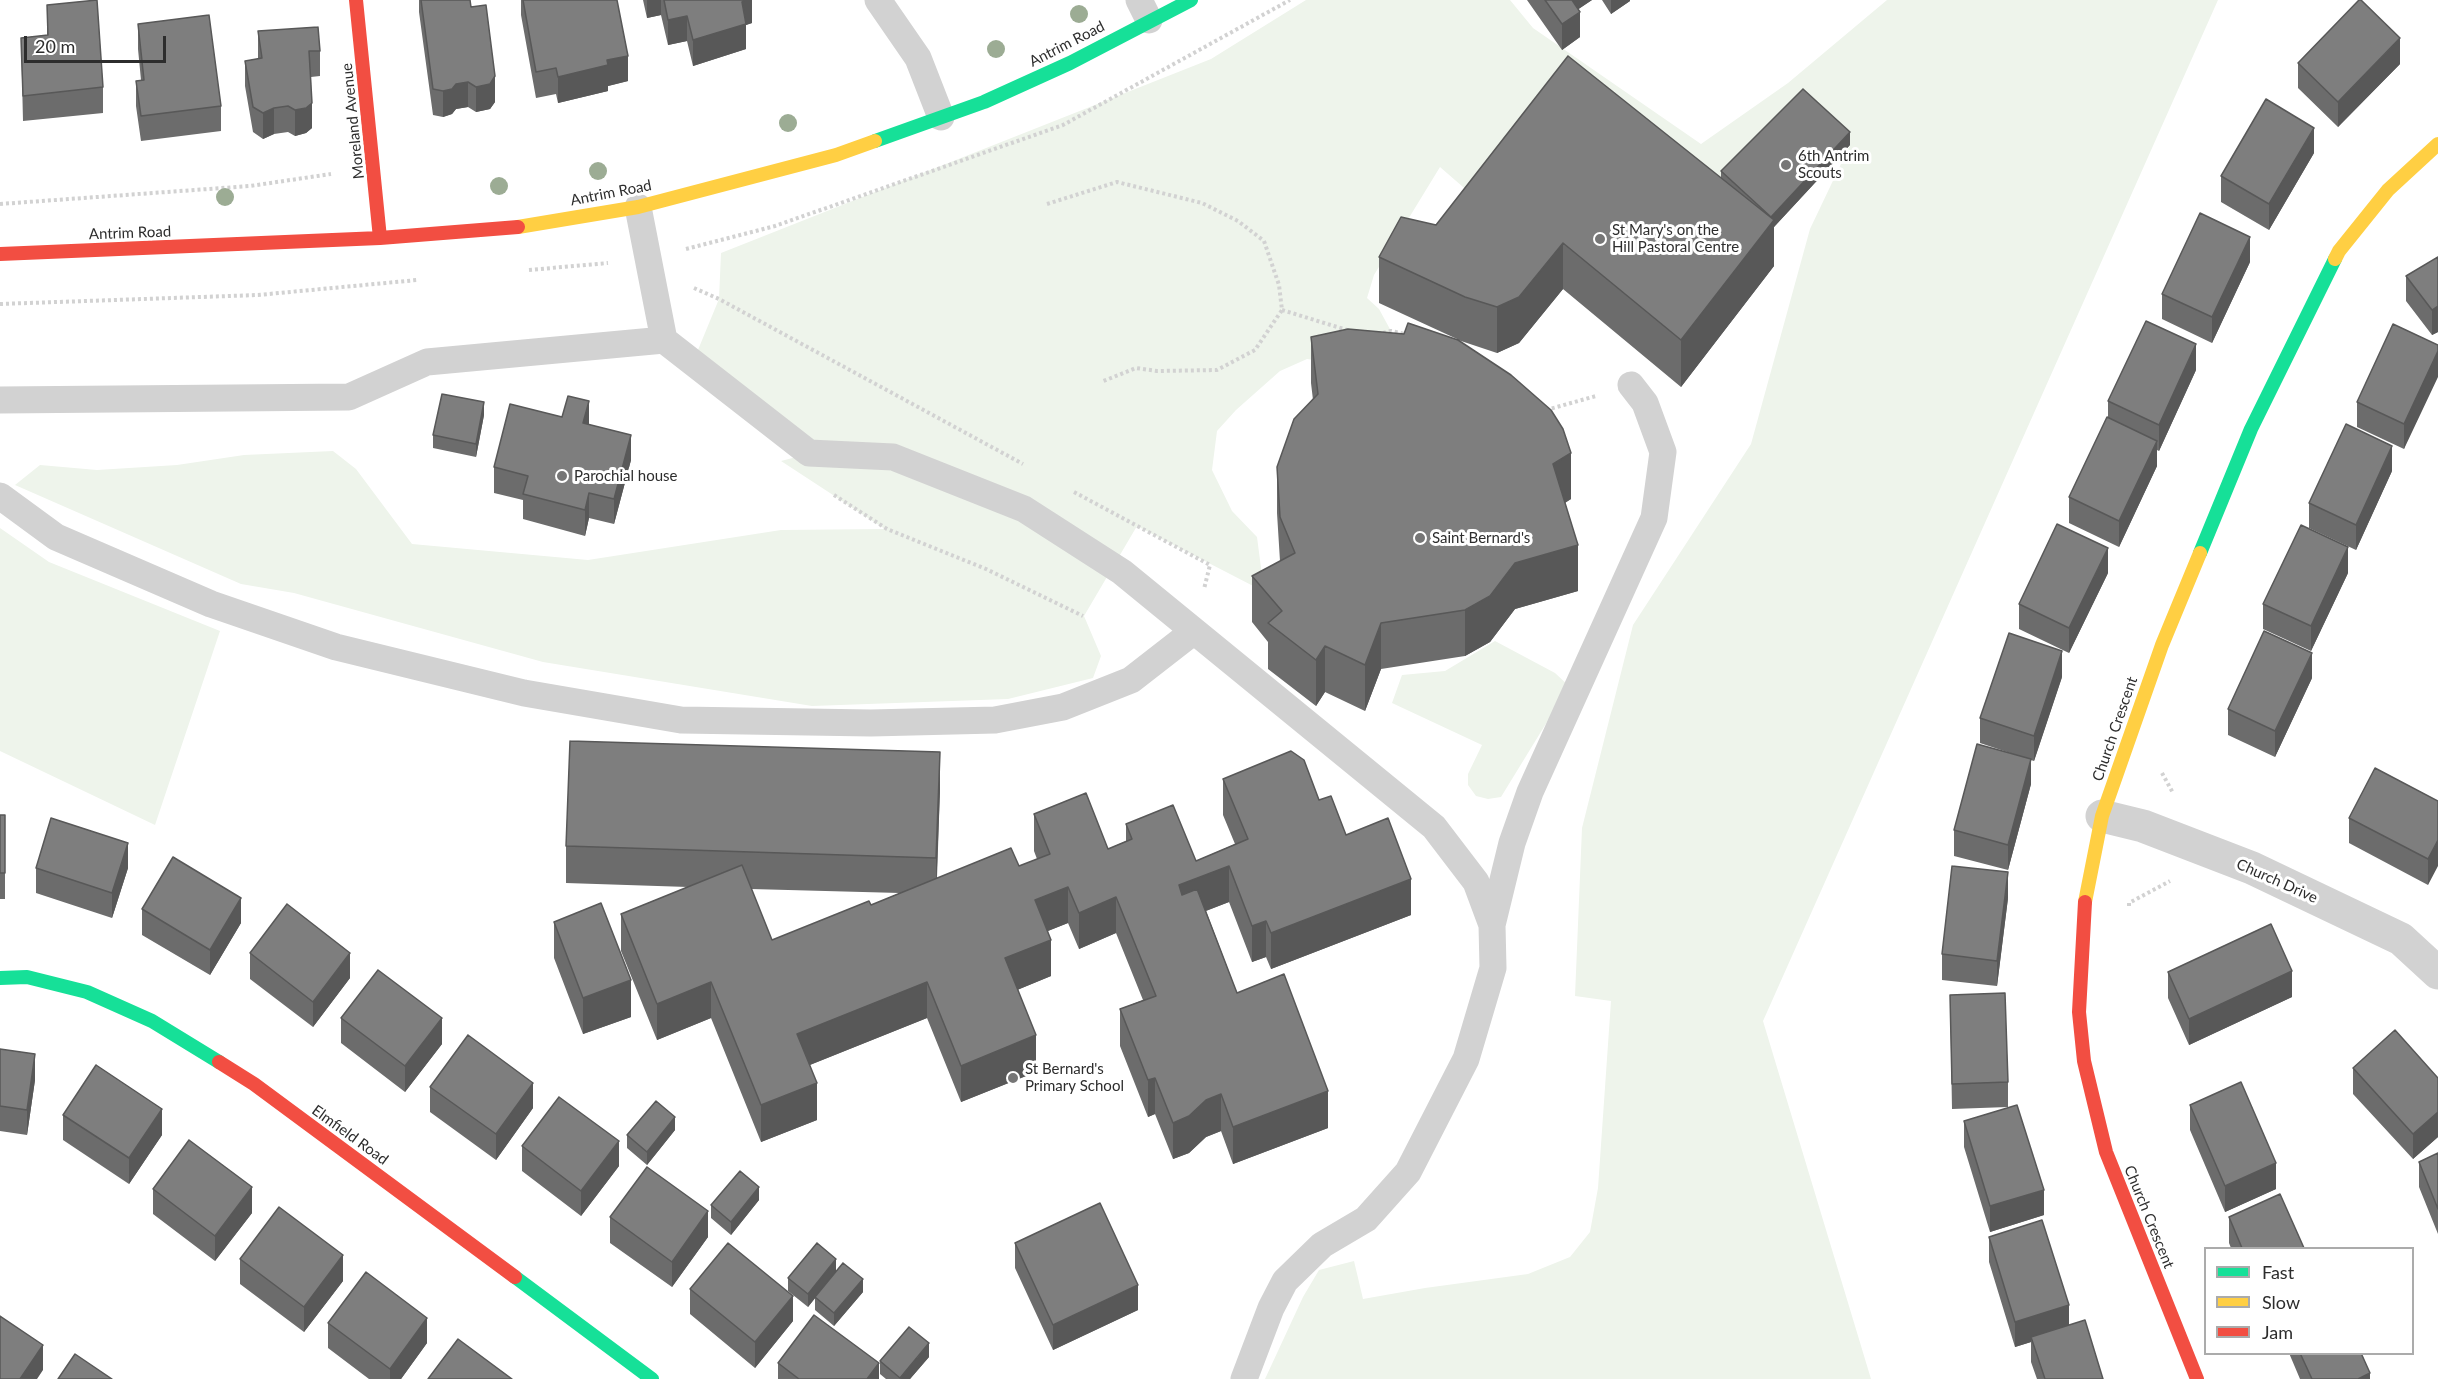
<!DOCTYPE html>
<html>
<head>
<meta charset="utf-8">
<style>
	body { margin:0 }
	#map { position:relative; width:2438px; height:1379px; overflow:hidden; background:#fff; font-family:Lato,sans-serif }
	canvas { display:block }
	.legend { position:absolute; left:2204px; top:1247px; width:210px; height:108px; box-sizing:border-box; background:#fff; border:2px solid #ababab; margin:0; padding:8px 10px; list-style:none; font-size:18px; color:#2d2d2d }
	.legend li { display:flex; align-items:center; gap:12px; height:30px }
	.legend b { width:30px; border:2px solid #ababab }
	.scale { position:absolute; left:24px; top:36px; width:142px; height:27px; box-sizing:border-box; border:3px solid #2d2d2d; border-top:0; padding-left:8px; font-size:18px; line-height:21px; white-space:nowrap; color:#2d2d2d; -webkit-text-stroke:4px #fff; paint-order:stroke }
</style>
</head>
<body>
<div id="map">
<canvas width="2438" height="1379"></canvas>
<ul class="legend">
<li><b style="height:8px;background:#16e098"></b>Fast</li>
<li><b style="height:8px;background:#ffcf43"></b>Slow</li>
<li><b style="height:8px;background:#f24e42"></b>Jam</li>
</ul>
<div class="scale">20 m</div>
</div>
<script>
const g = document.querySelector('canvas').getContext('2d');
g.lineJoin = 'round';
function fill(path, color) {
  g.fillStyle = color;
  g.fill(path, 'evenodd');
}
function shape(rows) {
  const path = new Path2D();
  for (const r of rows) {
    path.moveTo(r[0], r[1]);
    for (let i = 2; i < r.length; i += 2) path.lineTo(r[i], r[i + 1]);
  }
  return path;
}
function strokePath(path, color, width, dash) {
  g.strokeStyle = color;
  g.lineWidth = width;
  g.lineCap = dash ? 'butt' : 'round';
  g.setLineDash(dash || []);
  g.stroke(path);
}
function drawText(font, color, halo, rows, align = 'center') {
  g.font = font + ' Lato,sans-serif';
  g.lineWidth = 6;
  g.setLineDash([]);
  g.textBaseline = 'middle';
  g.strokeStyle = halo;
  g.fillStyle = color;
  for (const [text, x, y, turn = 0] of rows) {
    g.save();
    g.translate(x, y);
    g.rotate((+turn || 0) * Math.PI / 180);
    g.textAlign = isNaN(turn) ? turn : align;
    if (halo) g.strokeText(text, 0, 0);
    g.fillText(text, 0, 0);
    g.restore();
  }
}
fill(shape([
	[1306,0,1510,0,1533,28,1701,144,1788,83,1887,0,2218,0,1763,1021,1871,1379,1265,1379,1303,1297,1319,1270,1354,1261,1363,1299,1425,1288,1528,1274,1570,1257,1590,1232,1598,1188,1611,1001,1575,996,1582,828,1633,625,1751,444,1810,229,1850,145,1804,102,1721,184,1486,207,1440,167,1374,275,1367,298,1379,309,1391,331,1390,348,1364,367,1307,359,1280,371,1236,410,1217,431,1212,470,1232,511,1257,537,1263,583,1259,589,1137,526,1084,616,1101,656,1093,678,1008,699,812,706,543,662,294,593,241,584,15,485,40,465,97,470,177,465,244,455,333,451,356,469,412,544,588,560,781,530,885,529,781,461,808,454,693,362,719,299,721,253,1211,59],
	[0,528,49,562,220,631,155,825,0,751],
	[1495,641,1555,673,1569,686,1501,797,1488,799,1476,796,1468,785,1468,774,1482,745,1392,703,1402,675,1445,671]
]), '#eef4eb');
strokePath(shape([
	[0,204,250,186,331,174],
	[1047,204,1117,182,1202,203,1238,221,1264,241,1279,285,1282,310,1255,350,1217,370,1157,371,1136,368,1101,382],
	[686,249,775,226,1063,125,1290,0],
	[529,270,608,263],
	[694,288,719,299,1023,464],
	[0,304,258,295,417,280],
	[1282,310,1347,330],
	[1383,333,1391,331,1405,334],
	[1546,410,1596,396],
	[1074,492,1210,565,1204,589],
	[834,495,887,529,986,569,1083,616],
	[2162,773,2173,793],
	[2129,906,2129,903,2170,881]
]), '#d2d2d2', 4, [3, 3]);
strokePath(shape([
	[878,0,918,58,941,117],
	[1139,0,1149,20],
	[638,207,664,340,809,453,893,457,1024,509,1122,572,1434,827,1476,882,1492,925,1493,968,1466,1059,1408,1172,1366,1219,1322,1245,1285,1281,1271,1308,1244,1379],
	[0,400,349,397,427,362,664,340],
	[0,496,56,537,211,604,336,647,524,693,681,720,871,723,995,720,1063,707,1131,680,1194,631],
	[1492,925,1512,843,1530,792,1654,518,1663,452,1645,403,1631,385]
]), '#d2d2d2', 27);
strokePath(shape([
	[2102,816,2143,826,2252,868,2401,939,2438,973]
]), '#d2d2d2', 33);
strokePath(shape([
	[875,141,984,102,1070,63,1191,0],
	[2200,553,2251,429,2335,259],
	[0,978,27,977,87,992,152,1021,219,1062],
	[515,1277,652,1379]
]), '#16e098', 14);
strokePath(shape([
	[518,227,638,207,836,155,875,141],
	[2335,259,2339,251,2388,190,2438,144],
	[2085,902,2102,816,2162,645,2200,553]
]), '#ffcf43', 14);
strokePath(shape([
	[356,0,380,238],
	[0,254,380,238,518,227],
	[2085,902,2079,1012,2084,1061,2106,1152,2197,1379],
	[219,1062,254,1084,515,1277]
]), '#f24e42', 14);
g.fillStyle = '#9cac94';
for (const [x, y] of [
	[1079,14],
	[996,49],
	[788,123],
	[598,171],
	[499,186],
	[225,197]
]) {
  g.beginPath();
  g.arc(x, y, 9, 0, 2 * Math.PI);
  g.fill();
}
fill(shape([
	[419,0,470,0,471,7,495,102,490,109,476,112,468,107,456,109,452,114,443,117,433,115,419,12],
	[521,0,617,0,628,81,608,86,608,91,558,103,556,94,536,98,521,15],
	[643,0,752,0,752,23,746,25,746,49,693,66,687,41,668,45,661,15,647,18],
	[1527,0,1592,0,1578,9,1580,37,1562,50],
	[1602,0,1630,0,1630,1,1611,14],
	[47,5,103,87,103,113,23,121,21,38,47,35],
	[138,24,221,106,221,131,141,141,136,106,136,81,141,80,138,49],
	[258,31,320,51,320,76,311,77,312,128,306,133,295,136,288,132,274,134,263,139,253,132,245,86,245,61,258,59],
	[2298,63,2400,64,2338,127,2298,88],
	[1850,145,1774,227,1774,266,1681,387,1563,289,1519,343,1497,353,1458,340,1571,499,1565,503,1578,591,1515,609,1490,642,1465,656,1381,669,1365,711,1325,692,1316,706,1268,669,1268,642,1252,622,1252,576,1280,561,1277,513,1277,467,1313,400,1311,383,1311,337,1457,339,1379,303,1379,257,1436,225,1721,178,1721,171],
	[2314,153,2269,230,2221,202,2221,176],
	[2438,257,2438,332,2432,335,2406,301,2406,276],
	[2250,262,2212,343,2162,319,2162,294],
	[2438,345,2404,449,2357,427,2357,402],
	[2196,370,2159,451,2157,450,2157,466,2119,547,2069,523,2069,497,2108,417,2108,401],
	[484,415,476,457,433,448,433,435],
	[589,424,631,460,614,524,589,518,585,536,523,519,523,500,494,493,494,467],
	[2392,471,2356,550,2309,528,2309,503],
	[2108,573,2069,653,2019,629,2019,604],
	[2348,573,2311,651,2263,629,2263,604],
	[2062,677,2034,761,2031,760,2031,784,2008,870,1954,856,1954,830,2013,754,1980,743,1980,718],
	[2312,678,2275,757,2228,735,2228,709],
	[1223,779,1319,800,1346,835,1411,915,1271,969,1266,957,1252,962,1229,902,1206,911,1237,993,1328,1128,1233,1164,1221,1131,1206,1137,1189,1153,1173,1159,1155,1114,1148,1117,1120,1046,1120,1009,1143,1000,1116,933,1079,949,1068,923,1048,931,1051,976,1017,990,1036,1072,961,1102,927,1018,810,1065,817,1120,761,1142,711,1018,657,1040,621,951,621,914,688,887,566,883,566,846,940,789,937,878,1019,866,1037,859,1034,851,1034,814,1108,849,1126,841,1126,824,1196,861,1235,844,1223,815],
	[751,889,900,893,871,905,772,940],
	[2438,801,2428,885,2349,843,2349,818],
	[0,815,5,815,5,899,0,899],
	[36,868,128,868,112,918,36,893],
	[2008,898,1997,986,1942,980,1942,954],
	[142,909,241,923,210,975,142,935],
	[554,922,631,1017,583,1034,554,958],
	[250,953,350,978,313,1027,250,979],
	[2168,972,2292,997,2189,1045,2168,998],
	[1950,995,2008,1082,2008,1107,1952,1109],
	[341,1018,442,1044,405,1092,341,1043],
	[0,1049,35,1080,27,1135,0,1131],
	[2353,1068,2438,1078,2438,1137,2413,1159,2353,1094],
	[430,1087,533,1108,496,1160,430,1112],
	[2190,1105,2276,1189,2225,1212,2190,1130],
	[63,1115,162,1135,129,1184,63,1140],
	[1964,1121,2044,1215,1990,1232,1964,1147],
	[675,1130,647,1165,627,1148,627,1135],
	[522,1146,619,1166,581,1216,522,1171],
	[2438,1153,2438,1234,2419,1187,2419,1162],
	[153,1189,252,1213,215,1261,153,1214],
	[759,1200,731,1235,711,1218,711,1205],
	[610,1217,708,1237,672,1287,610,1243],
	[2229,1217,2304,1248,2231,1248,2229,1243],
	[1989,1237,2069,1325,2103,1379,2037,1379,2031,1362,2031,1342,2015,1347,1989,1262],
	[1015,1243,1138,1310,1053,1350,1015,1268],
	[240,1259,343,1281,304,1332,240,1284],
	[836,1272,863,1292,834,1326,815,1310,815,1298,808,1307,788,1291,788,1278],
	[690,1289,793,1321,755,1368,690,1314],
	[328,1323,427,1343,401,1379,369,1379,328,1348],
	[2289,1353,2361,1353,2370,1379,2300,1379],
	[929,1357,910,1379,886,1379,880,1374,880,1361],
	[778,1363,879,1379,778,1379]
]), '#6c6c6c');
fill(shape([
	[647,0,661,0,661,15,647,18],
	[746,0,752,0,752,23,746,25,746,49,693,66,693,40,742,2],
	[1567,0,1592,0,1567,17],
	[1611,0,1630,0,1630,1,1611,14],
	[1580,12,1580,37,1562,50,1562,24],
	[687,16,687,41,668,45,668,20],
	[2400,38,2400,64,2338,127,2338,102],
	[628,56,628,81,608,86,608,91,558,103,558,77,607,60],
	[495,76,495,102,490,109,476,112,476,87],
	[468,82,468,107,456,109,452,114,443,117,443,91,456,84],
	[312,103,312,128,306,133,295,136,295,110],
	[274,108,274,134,263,139,263,113],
	[2314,128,2314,153,2269,230,2269,204],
	[1850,132,1850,145,1774,227,1774,266,1681,387,1681,340,1771,223,1771,217],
	[2250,237,2250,262,2212,343,2212,317],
	[1563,243,1563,289,1519,343,1497,353,1497,307],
	[2438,306,2438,332,2432,335,2432,310],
	[2196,344,2196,370,2159,451,2159,425],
	[2438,351,2438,377,2404,449,2404,424],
	[589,401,589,426,583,423],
	[484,402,484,415,476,457,476,444],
	[631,435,631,460,614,524,614,499],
	[2157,441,2157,466,2119,547,2119,521],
	[2392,446,2392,471,2356,550,2356,525],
	[1571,453,1571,499,1553,510,1553,464],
	[589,493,589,518,585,536,585,510],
	[1578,545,1578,591,1515,609,1490,642,1465,656,1465,610,1515,563],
	[2348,547,2348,573,2311,651,2311,626],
	[2108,548,2108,573,2069,653,2069,628],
	[1381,623,1381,669,1365,711,1365,665],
	[1325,646,1325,692,1316,706,1316,660],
	[2062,651,2062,677,2034,761,2034,736],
	[2312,653,2312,678,2275,757,2275,731],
	[940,752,940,789,936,894,936,858],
	[2031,759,2031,784,2008,870,2008,845],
	[2438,840,2438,866,2428,885,2428,859],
	[128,843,128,868,112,918,112,893],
	[1229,866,1229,902,1179,921,1179,885],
	[2008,872,2008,898,1997,986,1997,961],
	[1411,879,1411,915,1271,969,1271,933],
	[1068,887,1068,923,1035,936,1035,900],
	[1116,897,1116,933,1079,949,1079,913],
	[241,898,241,923,210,975,210,950],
	[1266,921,1266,957,1252,962,1252,926],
	[1051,940,1051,976,1005,995,1005,958],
	[350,953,350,978,313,1027,313,1002],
	[2292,971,2292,997,2189,1045,2189,1019],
	[631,980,631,1017,583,1034,583,998],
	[711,982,711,1018,657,1040,657,1004],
	[927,982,927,1018,797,1070,797,1034],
	[442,1018,442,1044,405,1092,405,1066],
	[1036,1035,1036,1072,961,1102,961,1066],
	[35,1054,35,1080,27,1135,27,1110],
	[1155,1078,1155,1114,1148,1117,1148,1080],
	[533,1083,533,1108,496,1160,496,1134],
	[817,1083,817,1120,761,1142,761,1105],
	[1328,1091,1328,1128,1233,1164,1233,1127],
	[1221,1094,1221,1131,1206,1137,1189,1153,1173,1159,1173,1123,1206,1100],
	[162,1109,162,1135,129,1184,129,1158],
	[2438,1112,2438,1137,2413,1159,2413,1134],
	[675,1117,675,1130,647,1165,647,1152],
	[619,1141,619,1166,581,1216,581,1191],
	[2276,1163,2276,1189,2225,1212,2225,1186],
	[252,1187,252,1213,215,1261,215,1236],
	[759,1187,759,1200,731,1235,731,1222],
	[2044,1190,2044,1215,1990,1232,1990,1206],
	[708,1211,708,1237,672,1287,672,1262],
	[343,1255,343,1281,304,1332,304,1307],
	[836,1259,836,1272,808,1307,808,1294],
	[863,1279,863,1292,834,1326,834,1313],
	[1138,1285,1138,1310,1053,1350,1053,1325],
	[793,1296,793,1321,755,1368,755,1342],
	[2069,1305,2069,1331,2031,1337,2031,1342,2015,1347,2015,1322],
	[427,1318,427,1343,401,1379,390,1379,390,1369],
	[929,1343,929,1357,910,1379,900,1379],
	[43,1345,43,1370,37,1379,20,1379],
	[879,1363,879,1379,867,1379],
	[2370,1373,2370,1379,2358,1379]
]), '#585858');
const building = shape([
	[97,0,103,87,23,96,21,38,48,35,47,5,97,0],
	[421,0,470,0,471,7,486,5,495,76,490,84,476,87,468,82,456,84,452,89,443,91,433,89,421,0],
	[523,0,617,0,628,56,607,60,608,65,558,77,556,68,536,72,523,0],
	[664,0,746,0,742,2,746,24,693,40,687,16,668,20,664,0],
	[1545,0,1572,0,1580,12,1562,24,1545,0],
	[2359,0,2361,0,2400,38,2338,102,2298,63,2359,0],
	[209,15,221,106,141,116,136,81,144,80,138,24,209,15],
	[318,27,320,51,309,51,312,103,306,108,295,110,288,106,274,108,263,113,253,107,245,61,262,58,258,31,318,27],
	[1568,56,1774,220,1681,340,1563,243,1519,297,1497,307,1465,297,1379,257,1401,217,1436,225,1568,56],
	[1803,89,1850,132,1771,217,1721,171,1803,89],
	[2266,99,2314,128,2269,204,2221,176,2266,99],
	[2200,213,2250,237,2212,317,2162,294,2200,213],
	[2438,257,2438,306,2432,310,2406,276,2438,257],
	[2146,321,2196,344,2159,425,2108,401,2146,321],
	[1408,323,1458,340,1511,375,1551,410,1563,429,1571,453,1553,464,1578,545,1515,563,1490,596,1465,610,1381,623,1365,665,1325,646,1316,660,1268,623,1282,611,1252,576,1295,553,1280,517,1277,467,1294,419,1318,394,1311,337,1348,329,1404,334,1408,323],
	[2393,324,2438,345,2438,351,2404,424,2357,402,2393,324],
	[442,394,484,402,476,444,433,435,442,394],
	[568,396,589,401,583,423,631,435,614,499,589,493,585,510,523,494,528,476,494,467,510,404,562,417,568,396],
	[2107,417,2157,441,2119,521,2069,497,2107,417],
	[2346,424,2392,446,2356,525,2309,503,2346,424],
	[2057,524,2108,548,2069,628,2019,604,2057,524],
	[2301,525,2348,547,2311,626,2263,604,2301,525],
	[2264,631,2312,653,2275,731,2228,709,2264,631],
	[2009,633,2062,651,2034,736,1980,718,2009,633],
	[570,741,940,752,936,858,566,846,570,741],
	[1977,744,2031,759,2008,845,1954,830,1977,744],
	[1291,751,1304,760,1319,800,1331,796,1346,835,1388,818,1411,879,1271,933,1266,921,1252,926,1229,866,1179,885,1182,895,1197,889,1237,993,1284,974,1328,1091,1233,1127,1221,1094,1206,1100,1189,1116,1173,1123,1155,1078,1148,1080,1120,1009,1156,996,1116,897,1079,913,1068,887,1035,900,1051,940,1005,958,1036,1035,961,1066,927,982,797,1034,817,1083,761,1105,711,982,657,1004,621,914,742,865,772,940,869,901,871,905,1011,848,1019,866,1050,854,1034,814,1086,793,1108,849,1132,839,1126,824,1173,805,1196,861,1248,839,1223,779,1291,751],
	[2375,768,2438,801,2438,840,2428,859,2349,818,2375,768],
	[0,815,5,815,5,873,0,873,0,815],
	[51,818,128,843,112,893,36,868,51,818],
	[173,857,241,898,210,950,142,909,173,857],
	[1952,866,2008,872,1997,961,1942,954,1952,866],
	[601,903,631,980,583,998,554,922,601,903],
	[287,904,350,953,313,1002,250,953,287,904],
	[2271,924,2292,971,2189,1019,2168,972,2271,924],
	[378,970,442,1018,405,1066,341,1018,378,970],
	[2005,993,2008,1082,1952,1084,1950,995,2005,993],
	[2395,1030,2438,1078,2438,1112,2413,1134,2353,1068,2395,1030],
	[468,1035,533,1083,496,1134,430,1087,468,1035],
	[0,1049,35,1054,27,1110,0,1106,0,1049],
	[96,1065,162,1109,129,1158,63,1115,96,1065],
	[2241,1082,2276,1163,2225,1186,2190,1105,2241,1082],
	[559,1097,619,1141,581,1191,522,1146,559,1097],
	[656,1101,675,1117,647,1152,627,1135,656,1101],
	[2017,1105,2044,1190,1990,1206,1964,1121,2017,1105],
	[189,1140,252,1187,215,1236,153,1189,189,1140],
	[2438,1153,2438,1209,2419,1162,2438,1153],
	[647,1167,708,1211,672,1262,610,1217,647,1167],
	[740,1171,759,1187,731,1222,711,1205,740,1171],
	[2280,1194,2304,1248,2242,1248,2229,1217,2280,1194],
	[1100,1203,1138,1285,1053,1325,1015,1243,1100,1203],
	[279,1207,343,1255,304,1307,240,1259,279,1207],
	[2042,1220,2069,1305,2015,1322,1989,1237,2042,1220],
	[728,1243,793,1296,755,1342,690,1289,728,1243],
	[817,1243,836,1259,808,1294,788,1278,817,1243],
	[843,1263,863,1279,834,1313,815,1297,843,1263],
	[366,1272,427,1318,390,1369,328,1323,366,1272],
	[814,1315,879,1363,867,1379,799,1379,778,1363,814,1315],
	[0,1316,43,1345,20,1379,0,1379,0,1316],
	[2085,1320,2103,1379,2045,1379,2031,1337,2085,1320],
	[909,1327,929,1343,900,1378,880,1361,909,1327],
	[458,1339,512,1379,428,1379,458,1339],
	[2300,1353,2361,1353,2370,1373,2358,1379,2312,1379,2300,1353],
	[75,1354,112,1379,58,1379,75,1354]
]);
fill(building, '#7e7e7e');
strokePath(building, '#585858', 1.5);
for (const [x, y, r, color] of [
	[1786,165,6,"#767676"],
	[1600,239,6,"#767676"],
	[562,476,6,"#767676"],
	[1420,538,6,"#767676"],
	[1013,1078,6,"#767676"]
]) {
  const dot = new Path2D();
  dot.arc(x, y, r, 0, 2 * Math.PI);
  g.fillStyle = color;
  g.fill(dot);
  strokePath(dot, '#fff', 2);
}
drawText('15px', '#2d2d2d', '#fff', [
	["Antrim Road",1067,44,-27],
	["Moreland Avenue",353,121,-96],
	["Antrim Road",611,193,-11],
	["Antrim Road",130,233,-2],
	["Church Crescent",2115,729,-71],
	["Church Drive",2277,881,24],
	["Elmfield Road",350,1135,36],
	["Church Crescent",2149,1217,68]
]);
drawText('15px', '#2d2d2d', '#fff', [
	["6th Antrim",1798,156],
	["Scouts",1798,173],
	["St Mary's on the",1612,230],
	["Hill Pastoral Centre",1612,247],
	["Parochial house",574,476],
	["Saint Bernard's",1432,538],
	["St Bernard's",1025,1069],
	["Primary School",1025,1086]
], 'left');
</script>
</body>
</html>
